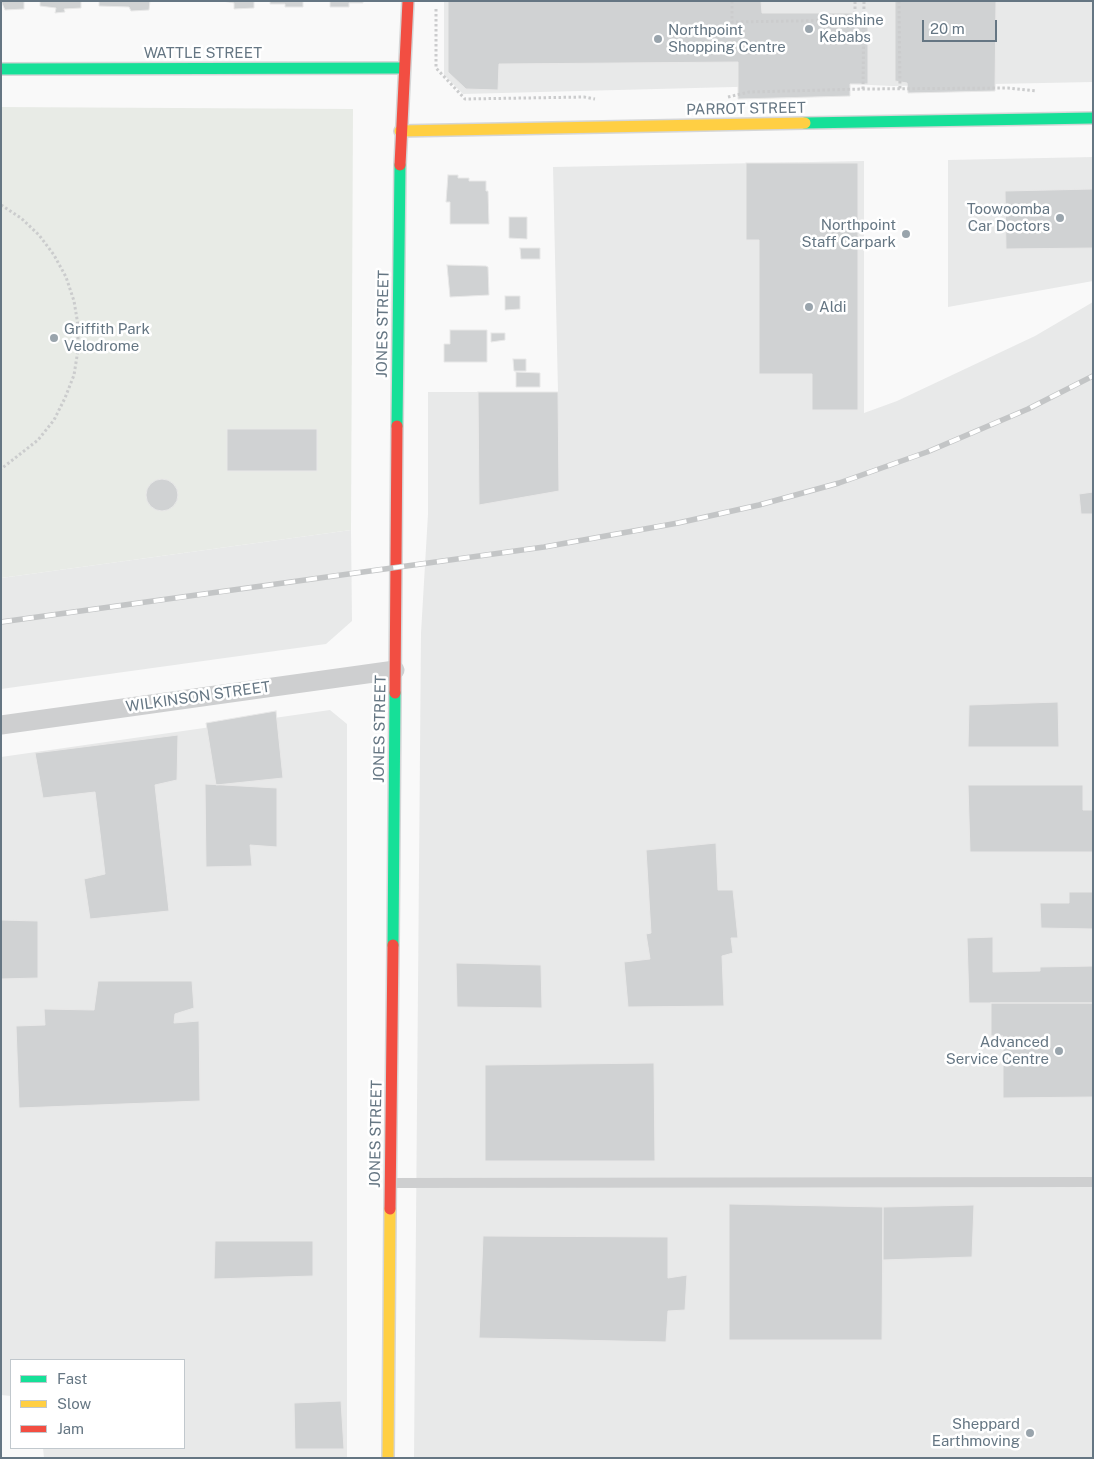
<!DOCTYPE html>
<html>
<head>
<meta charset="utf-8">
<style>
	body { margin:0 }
	#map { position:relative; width:1094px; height:1459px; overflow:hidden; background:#f9f9f9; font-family:"Public Sans",sans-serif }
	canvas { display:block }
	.frame { position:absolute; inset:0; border:2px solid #657683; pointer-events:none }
	.legend { position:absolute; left:10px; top:1359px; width:175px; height:90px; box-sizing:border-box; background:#fff; border:1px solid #c1c8cd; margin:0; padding:6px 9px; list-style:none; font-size:15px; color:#657683 }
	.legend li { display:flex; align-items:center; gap:10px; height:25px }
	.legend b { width:25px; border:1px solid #c1c8cd }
	.scale { position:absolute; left:922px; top:20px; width:75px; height:22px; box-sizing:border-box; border:2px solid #657683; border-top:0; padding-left:6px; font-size:15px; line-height:18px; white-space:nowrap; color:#657683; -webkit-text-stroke:4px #fff; paint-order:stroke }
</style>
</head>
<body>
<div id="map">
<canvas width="1094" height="1459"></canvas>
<div class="frame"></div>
<ul class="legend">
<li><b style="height:6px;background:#16e098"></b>Fast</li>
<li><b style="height:6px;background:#ffcf43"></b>Slow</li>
<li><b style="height:6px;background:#f24e42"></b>Jam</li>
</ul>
<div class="scale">20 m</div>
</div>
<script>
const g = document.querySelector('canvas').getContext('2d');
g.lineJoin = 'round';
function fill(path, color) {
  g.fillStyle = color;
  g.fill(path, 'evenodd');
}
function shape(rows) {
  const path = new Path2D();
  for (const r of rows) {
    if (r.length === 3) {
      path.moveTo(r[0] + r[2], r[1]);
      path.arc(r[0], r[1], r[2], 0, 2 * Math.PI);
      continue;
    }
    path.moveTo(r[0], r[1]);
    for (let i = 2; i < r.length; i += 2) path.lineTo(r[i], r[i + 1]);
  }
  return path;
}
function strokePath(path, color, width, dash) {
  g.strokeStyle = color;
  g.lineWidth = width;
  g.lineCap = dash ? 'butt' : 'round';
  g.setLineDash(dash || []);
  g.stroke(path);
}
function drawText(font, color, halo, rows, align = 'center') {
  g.font = font + ' "Public Sans",sans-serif';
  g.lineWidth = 5;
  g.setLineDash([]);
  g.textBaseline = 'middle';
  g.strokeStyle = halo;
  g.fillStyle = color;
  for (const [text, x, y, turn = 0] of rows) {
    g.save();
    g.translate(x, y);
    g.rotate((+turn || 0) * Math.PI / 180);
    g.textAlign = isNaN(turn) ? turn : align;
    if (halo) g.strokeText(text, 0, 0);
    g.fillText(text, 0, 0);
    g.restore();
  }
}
fill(shape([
	[444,1,1093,1,1093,82,893,86,850,84,463,94,444,75],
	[1093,157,1093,281,948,307,948,160],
	[864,161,864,413,897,401,1035,336,1093,302,1093,1458,414,1458,421,633,428,514,428,392,558,392,553,167],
	[351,530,352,621,326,644,1,689,1,578],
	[330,710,347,724,347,1458,44,1458,43,1448,184,1448,184,1360,11,1360,11,1396,1,1395,1,757]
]), '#e8e9e9');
fill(shape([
	[1,107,353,109,351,530,1,578]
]), '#e8ebe6');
const building = shape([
	[1,1,24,1,24,9,5,10,1,1],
	[40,1,81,1,81,8,64,9,65,12,55,13,56,8,40,6,40,1],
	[99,1,150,1,149,10,131,11,129,7,99,6,99,1],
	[222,1,254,1,254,8,234,9,234,3,222,1],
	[270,1,303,1,303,7,285,7,285,4,270,4,270,1],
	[330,1,363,1,363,3,349,3,349,7,330,7,330,1],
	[448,1,761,1,762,13,853,13,854,17,868,17,868,84,850,84,850,96,738,99,738,62,499,64,498,90,466,89,448,72,448,1],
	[895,1,996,1,995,91,908,93,907,83,895,81,895,1],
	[746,163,858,163,858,410,812,410,812,374,759,374,759,240,746,240,746,163],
	[448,175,458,175,458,178,469,178,469,181,486,181,486,191,488,191,489,224,450,224,450,202,446,202,448,175],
	[1093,189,1093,248,1006,249,1005,191,1093,189],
	[509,217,527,217,527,239,509,238,509,217],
	[520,248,540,248,540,259,521,259,520,248],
	[447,265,486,266,488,267,489,295,450,297,447,265],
	[505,296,520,296,520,309,505,310,505,296],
	[450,330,487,330,487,362,444,362,444,344,450,344,450,330],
	[491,333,505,333,505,340,491,342,491,333],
	[513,359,526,359,526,371,514,371,513,359],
	[516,372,540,373,540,387,516,387,516,372],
	[478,392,558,392,559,491,479,505,478,392],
	[227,429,317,429,317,471,227,471,227,429],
	[162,495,16],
	[1093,492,1093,514,1081,514,1079,494,1093,492],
	[1058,702,1059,747,968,747,969,705,1058,702],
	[276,711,283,778,216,785,206,723,276,711],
	[178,735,177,780,155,785,169,911,90,919,84,879,105,874,95,792,43,798,35,753,178,735],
	[205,784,277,788,277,847,250,845,252,866,206,867,205,784],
	[968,785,1083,785,1083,810,1093,810,1093,852,970,852,968,785],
	[716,843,718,890,733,890,738,938,731,938,733,953,722,956,724,1006,628,1007,624,962,650,959,646,934,651,933,646,850,716,843],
	[1069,892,1093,892,1093,929,1041,928,1040,903,1069,903,1069,892],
	[1,920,38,921,38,978,1,979,1,920],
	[993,937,993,972,1040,971,1040,967,1093,966,1093,1003,969,1003,967,938,993,937],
	[456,963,541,965,542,1008,457,1007,456,963],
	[98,981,192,981,194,1008,175,1014,174,1023,199,1021,200,1101,19,1108,16,1026,45,1025,44,1009,94,1010,98,981],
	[991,1003,1093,1003,1093,1097,1003,1098,1003,1036,991,1036,991,1003],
	[654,1063,655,1161,485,1161,485,1065,654,1063],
	[729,1204,883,1207,882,1340,729,1340,729,1204],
	[974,1205,972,1257,883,1260,883,1207,974,1205],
	[483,1236,668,1237,668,1278,687,1275,685,1310,668,1311,666,1342,479,1338,483,1236],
	[215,1241,313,1241,313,1276,214,1279,215,1241],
	[341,1401,344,1449,295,1449,294,1403,341,1401]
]);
fill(building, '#d0d2d3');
strokePath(building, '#e8e8e8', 1);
const fast = shape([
	[1,69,404,68],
	[805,123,1093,118],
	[397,426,400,165],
	[393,945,395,693]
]);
const slow = shape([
	[400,131,805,123],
	[388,1458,390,1209]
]);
const jam = shape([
	[400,165,408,1],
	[395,693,397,426],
	[390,1209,393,945]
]);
strokePath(fast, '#d5d6d7', 14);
strokePath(slow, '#d5d6d7', 14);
strokePath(jam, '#d5d6d7', 14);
strokePath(shape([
	[732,1,732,22,855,20,855,1],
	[899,1,900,89],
	[436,9,436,68,465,99,584,97,595,99],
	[863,89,864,1],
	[728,97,749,92,863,89,1008,88,1036,91],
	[1,205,21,218,39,235,54,255,66,277,74,301,78,325,78,350,74,375,65,398,54,420,38,440,1,469]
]), '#cbcccd', 3, [2.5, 2.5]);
strokePath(shape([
	[392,1183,1093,1182]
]), '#cecfd0', 10);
strokePath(shape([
	[1,725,395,670]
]), '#cecfd0', 19);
strokePath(fast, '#16e098', 11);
strokePath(slow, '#ffcf43', 11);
strokePath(jam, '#f24e42', 11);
const rail = shape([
	[1,622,544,547,678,523,759,505,839,483,927,452,1028,409,1093,376]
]);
strokePath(rail, '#c3c5c6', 5.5);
strokePath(rail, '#fff', 4, [11]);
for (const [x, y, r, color] of [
	[809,29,5,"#99a4ac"],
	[658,39,5,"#99a4ac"],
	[1060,218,5,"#99a4ac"],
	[906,234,5,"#99a4ac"],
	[809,307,5,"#99a4ac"],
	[54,338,5,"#99a4ac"],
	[1059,1051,5,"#99a4ac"],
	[1030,1433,5,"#99a4ac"]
]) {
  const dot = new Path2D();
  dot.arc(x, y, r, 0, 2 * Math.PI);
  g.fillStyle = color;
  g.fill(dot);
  strokePath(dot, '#fff', 2);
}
drawText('15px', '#657683', '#fff', [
	["Sunshine",819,20],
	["Kebabs",819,37],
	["Northpoint",668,30],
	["Shopping Centre",668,47],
	["Toowoomba",1050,209,"right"],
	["Car Doctors",1050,226,"right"],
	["Northpoint",896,225,"right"],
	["Staff Carpark",896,242,"right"],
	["Aldi",819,307],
	["Griffith Park",64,329],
	["Velodrome",64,346],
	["Advanced",1049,1042,"right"],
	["Service Centre",1049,1059,"right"],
	["Sheppard",1020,1424,"right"],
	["Earthmoving",1020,1441,"right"]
], 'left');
drawText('15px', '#657683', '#fff', [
	["WATTLE STREET",203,53],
	["PARROT STREET",746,109,-1],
	["JONES STREET",383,324,-89],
	["WILKINSON STREET",198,697,-8],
	["JONES STREET",380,729,-89],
	["JONES STREET",376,1134,-89]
]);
</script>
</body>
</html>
